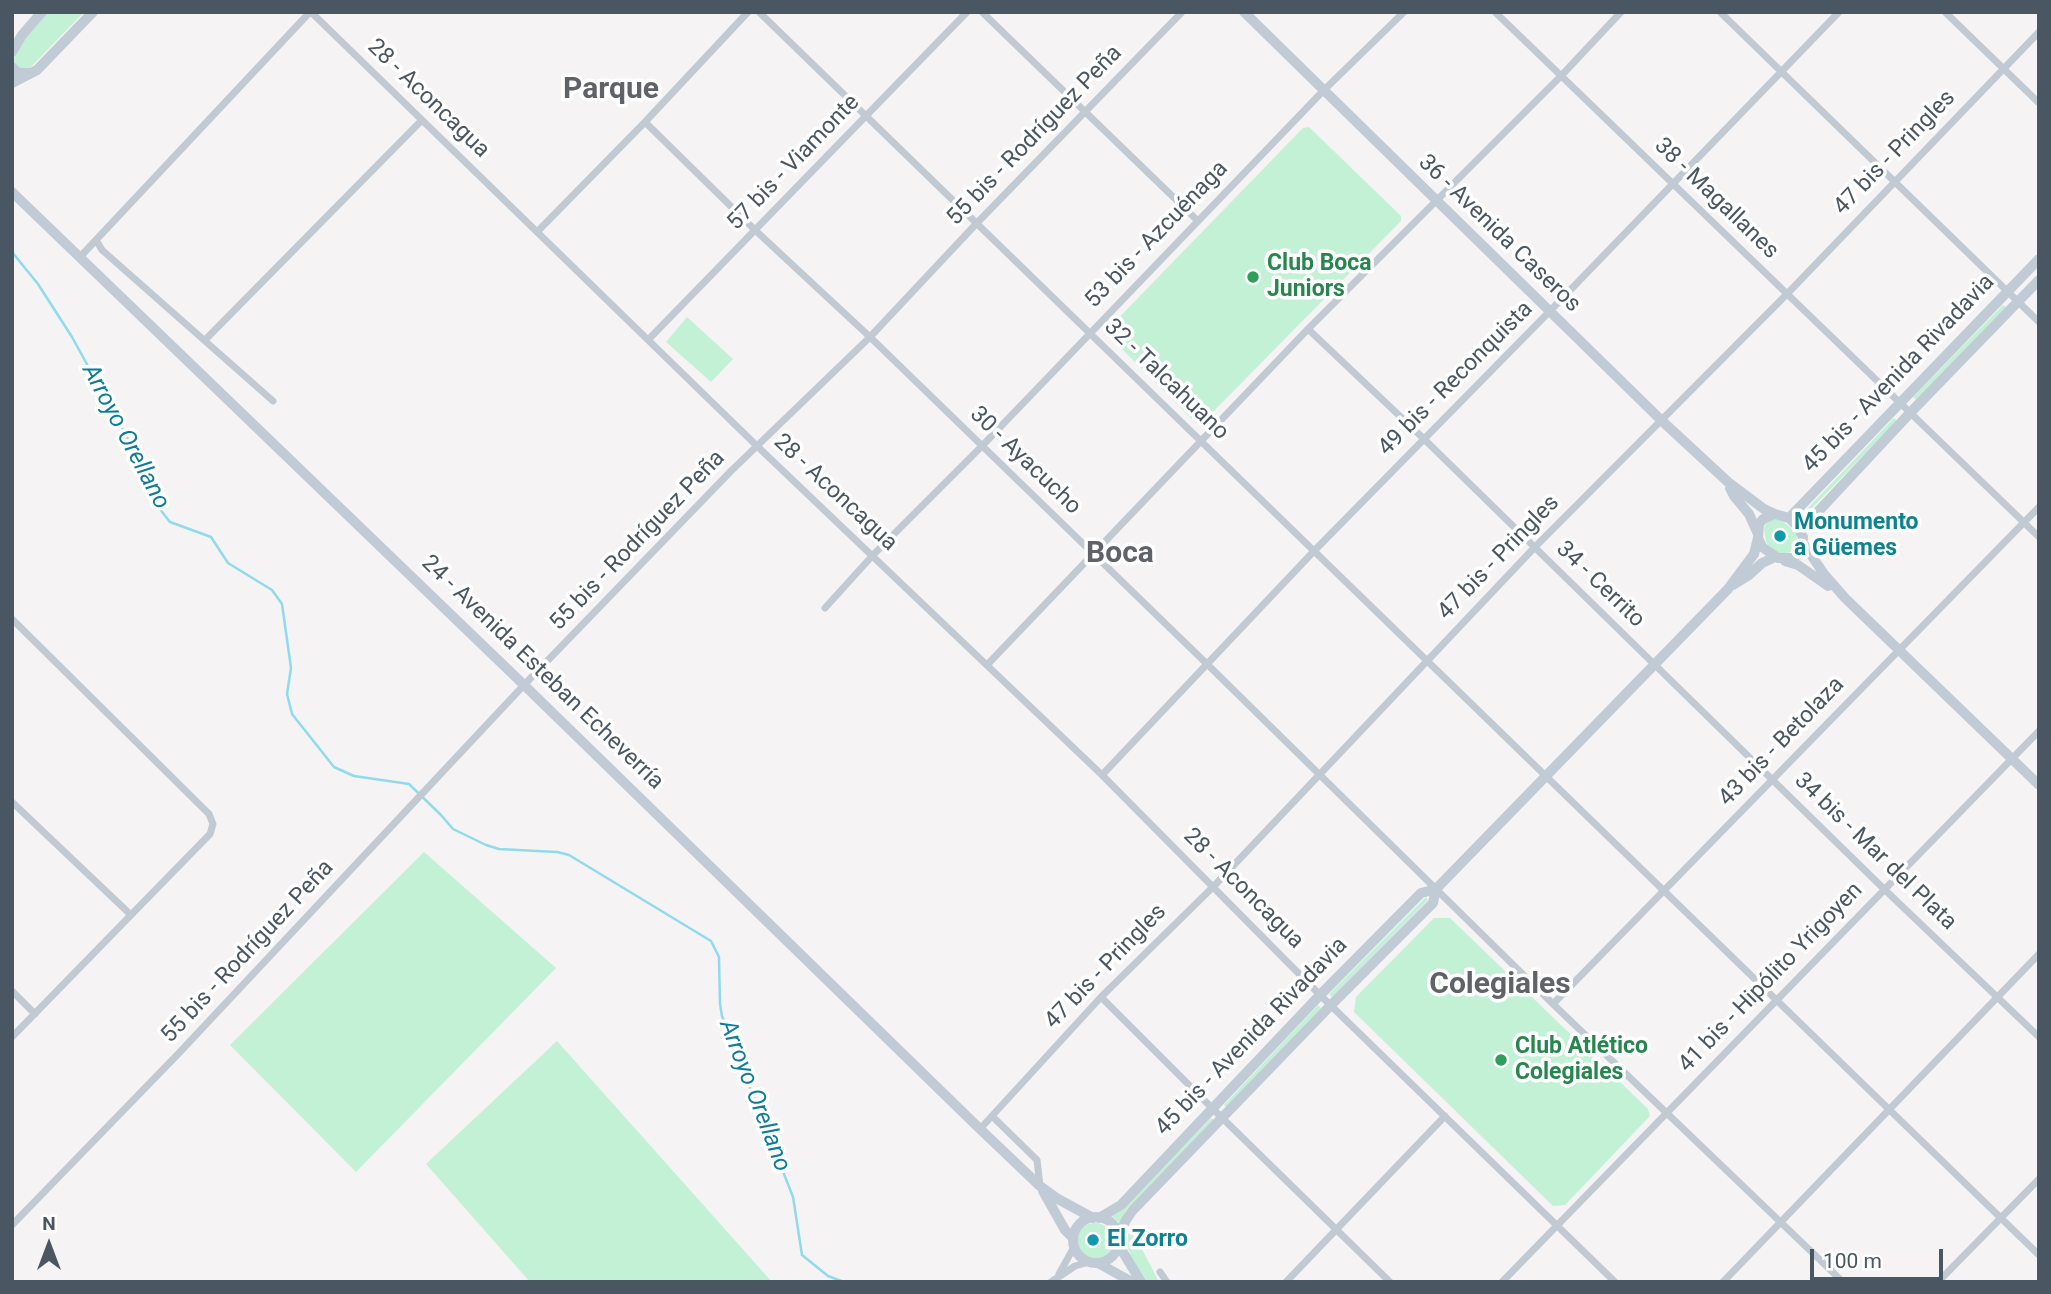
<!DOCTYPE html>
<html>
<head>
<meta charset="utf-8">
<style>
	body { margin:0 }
	#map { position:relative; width:2051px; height:1294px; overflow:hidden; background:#f5f3f3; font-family:Roboto,sans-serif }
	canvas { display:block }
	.frame { position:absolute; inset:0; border:14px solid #4a5661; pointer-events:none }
	.north { position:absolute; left:14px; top:1210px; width:70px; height:70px; -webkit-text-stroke:5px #fff; paint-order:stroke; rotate:0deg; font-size:19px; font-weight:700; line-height:28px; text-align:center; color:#4a5661 }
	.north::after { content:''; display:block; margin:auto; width:24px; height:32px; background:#4a5661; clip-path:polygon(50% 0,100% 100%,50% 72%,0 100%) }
	.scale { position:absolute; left:1810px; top:1249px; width:133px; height:32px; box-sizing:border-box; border:4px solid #4a5661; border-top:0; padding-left:9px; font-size:21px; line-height:24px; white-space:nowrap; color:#4a5661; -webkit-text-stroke:5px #fff; paint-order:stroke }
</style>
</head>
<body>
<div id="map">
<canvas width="2051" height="1294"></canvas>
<div class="frame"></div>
<div class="north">N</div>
<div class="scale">100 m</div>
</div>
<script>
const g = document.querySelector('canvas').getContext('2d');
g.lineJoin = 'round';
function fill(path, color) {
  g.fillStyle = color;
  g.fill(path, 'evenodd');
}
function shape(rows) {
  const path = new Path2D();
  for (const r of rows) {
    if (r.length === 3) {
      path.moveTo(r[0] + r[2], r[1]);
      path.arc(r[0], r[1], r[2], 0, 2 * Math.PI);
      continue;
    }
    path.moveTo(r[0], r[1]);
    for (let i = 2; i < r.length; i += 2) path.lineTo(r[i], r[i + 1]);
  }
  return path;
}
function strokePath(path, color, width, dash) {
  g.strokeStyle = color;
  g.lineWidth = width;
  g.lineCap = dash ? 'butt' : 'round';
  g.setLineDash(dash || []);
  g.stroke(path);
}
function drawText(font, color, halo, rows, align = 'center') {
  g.font = font + ' Roboto,sans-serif';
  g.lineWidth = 7;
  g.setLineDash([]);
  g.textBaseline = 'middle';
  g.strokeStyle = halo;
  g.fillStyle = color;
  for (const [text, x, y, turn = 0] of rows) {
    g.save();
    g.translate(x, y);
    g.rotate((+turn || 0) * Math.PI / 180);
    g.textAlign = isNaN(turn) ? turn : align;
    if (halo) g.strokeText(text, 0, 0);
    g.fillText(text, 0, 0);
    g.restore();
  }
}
fill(shape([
	[49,12,84,12,30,68,18,69,14,62,15,54,32,28],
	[1309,127,1401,216,1401,221,1202,423,1196,423,1105,332,1303,128],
	[2003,305,2006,307,1916,400,1913,397],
	[687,317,733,359,711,382,666,342],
	[1894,418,1897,421,1807,513,1805,511],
	[1776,519,1784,522,1796,533,1798,541,1796,547,1793,551,1787,553,1779,553,1771,549,1766,542,1764,528,1767,521],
	[424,852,556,968,356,1172,230,1045],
	[1426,897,1428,900,1332,997,1329,994],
	[1434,918,1450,918,1648,1109,1650,1116,1565,1205,1553,1206,1354,1012,1356,997],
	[1318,1005,1321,1008,1226,1107,1224,1105],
	[557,1041,772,1282,530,1282,426,1164],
	[1211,1118,1214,1120,1127,1209,1119,1223,1112,1216,1125,1207],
	[1095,1241,18],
	[1131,1228,1159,1282,1145,1282,1132,1261,1128,1247,1128,1234]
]), '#c3f1d5');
strokePath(shape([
	[12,252,38,284,72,337,132,446,159,508,170,522,211,537,228,563,272,590,282,604,291,668,287,694,292,714,334,767,354,776,409,784,441,815,453,829,486,845,499,849,557,852,569,855,711,941,719,957,720,1004,722,1016,793,1197,802,1255,828,1276,844,1282]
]), '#90daee', 2.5);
strokePath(shape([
	[311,12,757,446,1102,775,1320,995,1615,1282],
	[759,12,2039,1255],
	[982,12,1198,221],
	[1495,12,2039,537],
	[1720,12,2039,322],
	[1945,12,2039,103],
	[645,122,755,230,870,337,1208,665,1553,1004,1843,1282],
	[537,232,645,122,748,12],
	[96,240,102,250,273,401],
	[80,257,310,12],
	[1308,329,1424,439,1884,889,2039,1037],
	[205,340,422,120],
	[648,340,967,12],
	[825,608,873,555,982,446,1323,91,1404,12],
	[12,619,209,814,213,824,210,834,12,1037],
	[987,665,1308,329,1561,76,1621,12],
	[1102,775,1315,550,1549,312,1839,12],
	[12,802,131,915],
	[12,991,35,1014],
	[1101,997,1212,1108,1390,1282],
	[1553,1004,2039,507],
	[993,1117,1037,1160,1040,1186],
	[980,1129,1101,997,1214,886,1534,548,1787,294,2039,32],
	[12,1225,179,1053,524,685,731,471,870,337,976,224,1182,12],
	[1160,1272,1167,1282],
	[1059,1274,1074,1247],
	[1051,1282,1075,1266,1089,1262],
	[1286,1282,1445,1116],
	[1502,1282,2039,731],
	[1723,1282,2039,954],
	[1938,1282,2039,1179]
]), '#c1cad2', 7);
strokePath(shape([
	[1244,12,1661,420,1728,482,1764,509,1775,514],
	[12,52,22,35,42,12],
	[12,67,18,73,31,73],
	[12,83,37,70,93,12],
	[12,192,524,685,980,1129,1040,1186,1058,1199,1093,1218],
	[1730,488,1734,496,1749,514,1758,534],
	[1775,514,1789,518,1798,527,1803,537,1802,549,1794,558,1778,558,1762,547,1758,538,1759,524,1763,519,1775,514],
	[1789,518,2039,259],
	[1800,531,1910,413,2039,280],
	[1803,543,1824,574,1845,598,2039,785],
	[1785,561,1798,565,1828,586],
	[1733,585,1749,575,1762,563,1775,557],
	[1043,1191,1065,1230,1073,1238],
	[1096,1240,23],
	[1099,1218,1121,1205,1320,995,1421,893,1436,889],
	[1118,1236,1126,1220,1133,1210,1331,1005,1433,903,1436,889,1728,589,1754,554,1758,538],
	[1118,1244,1141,1282],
	[1098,1263,1132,1282]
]), '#c1cbd6', 10);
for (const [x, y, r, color] of [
	[1253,277,7,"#2e9e5b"],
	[1780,536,7,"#0f9aa8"],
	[1501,1060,7,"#2e9e5b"],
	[1093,1240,7,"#0f9aa8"]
]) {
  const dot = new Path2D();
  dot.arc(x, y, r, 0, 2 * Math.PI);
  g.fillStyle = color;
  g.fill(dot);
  strokePath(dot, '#fff', 2.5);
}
drawText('23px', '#4a5661', '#fff', [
	["28 - Aconcagua",428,99,44],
	["55 bis - Rodríguez Peña",1035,136,-46],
	["47 bis - Pringles",1895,153,-46],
	["57 bis - Viamonte",794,163,-46],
	["38 - Magallanes",1716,199,44],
	["36 - Avenida Caseros",1499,234,44],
	["53 bis - Azcuénaga",1157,235,-46],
	["45 bis - Avenida Rivadavia",1899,374,-46],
	["49 bis - Reconquista",1456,379,-45],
	["32 - Talcahuano",1166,380,44],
	["30 - Ayacucho",1025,461,44],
	["28 - Aconcagua",835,493,43],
	["55 bis - Rodríguez Peña",638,541,-46],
	["47 bis - Pringles",1499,558,-46],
	["34 - Cerrito",1600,585,44],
	["24 - Avenida Esteban Echeverría",542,673,44],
	["43 bis - Betolaza",1782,742,-46],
	["34 bis - Mar del Plata",1875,852,44],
	["28 - Aconcagua",1243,889,45],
	["55 bis - Rodríguez Peña",248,952,-47],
	["47 bis - Pringles",1106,967,-46],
	["41 bis - Hipólito Yrigoyen",1771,978,-46],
	["45 bis - Avenida Rivadavia",1252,1037,-46]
]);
drawText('bold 23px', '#27864d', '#fff', [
	["Club Boca",1267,264],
	["Juniors",1267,290],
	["Club Atlético",1515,1047],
	["Colegiales",1515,1073]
], 'left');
drawText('bold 23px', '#0d838f', '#fff', [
	["Monumento",1794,523],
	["a Güemes",1794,549],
	["El Zorro",1107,1240]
], 'left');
drawText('italic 24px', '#0c7c9b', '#fff', [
	["Arroyo Orellano",125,437,62],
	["Arroyo Orellano",754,1096,69]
]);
drawText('bold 30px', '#5f6368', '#fff', [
	["Parque",611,90],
	["Boca",1120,554],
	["Colegiales",1500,985]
]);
</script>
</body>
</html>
